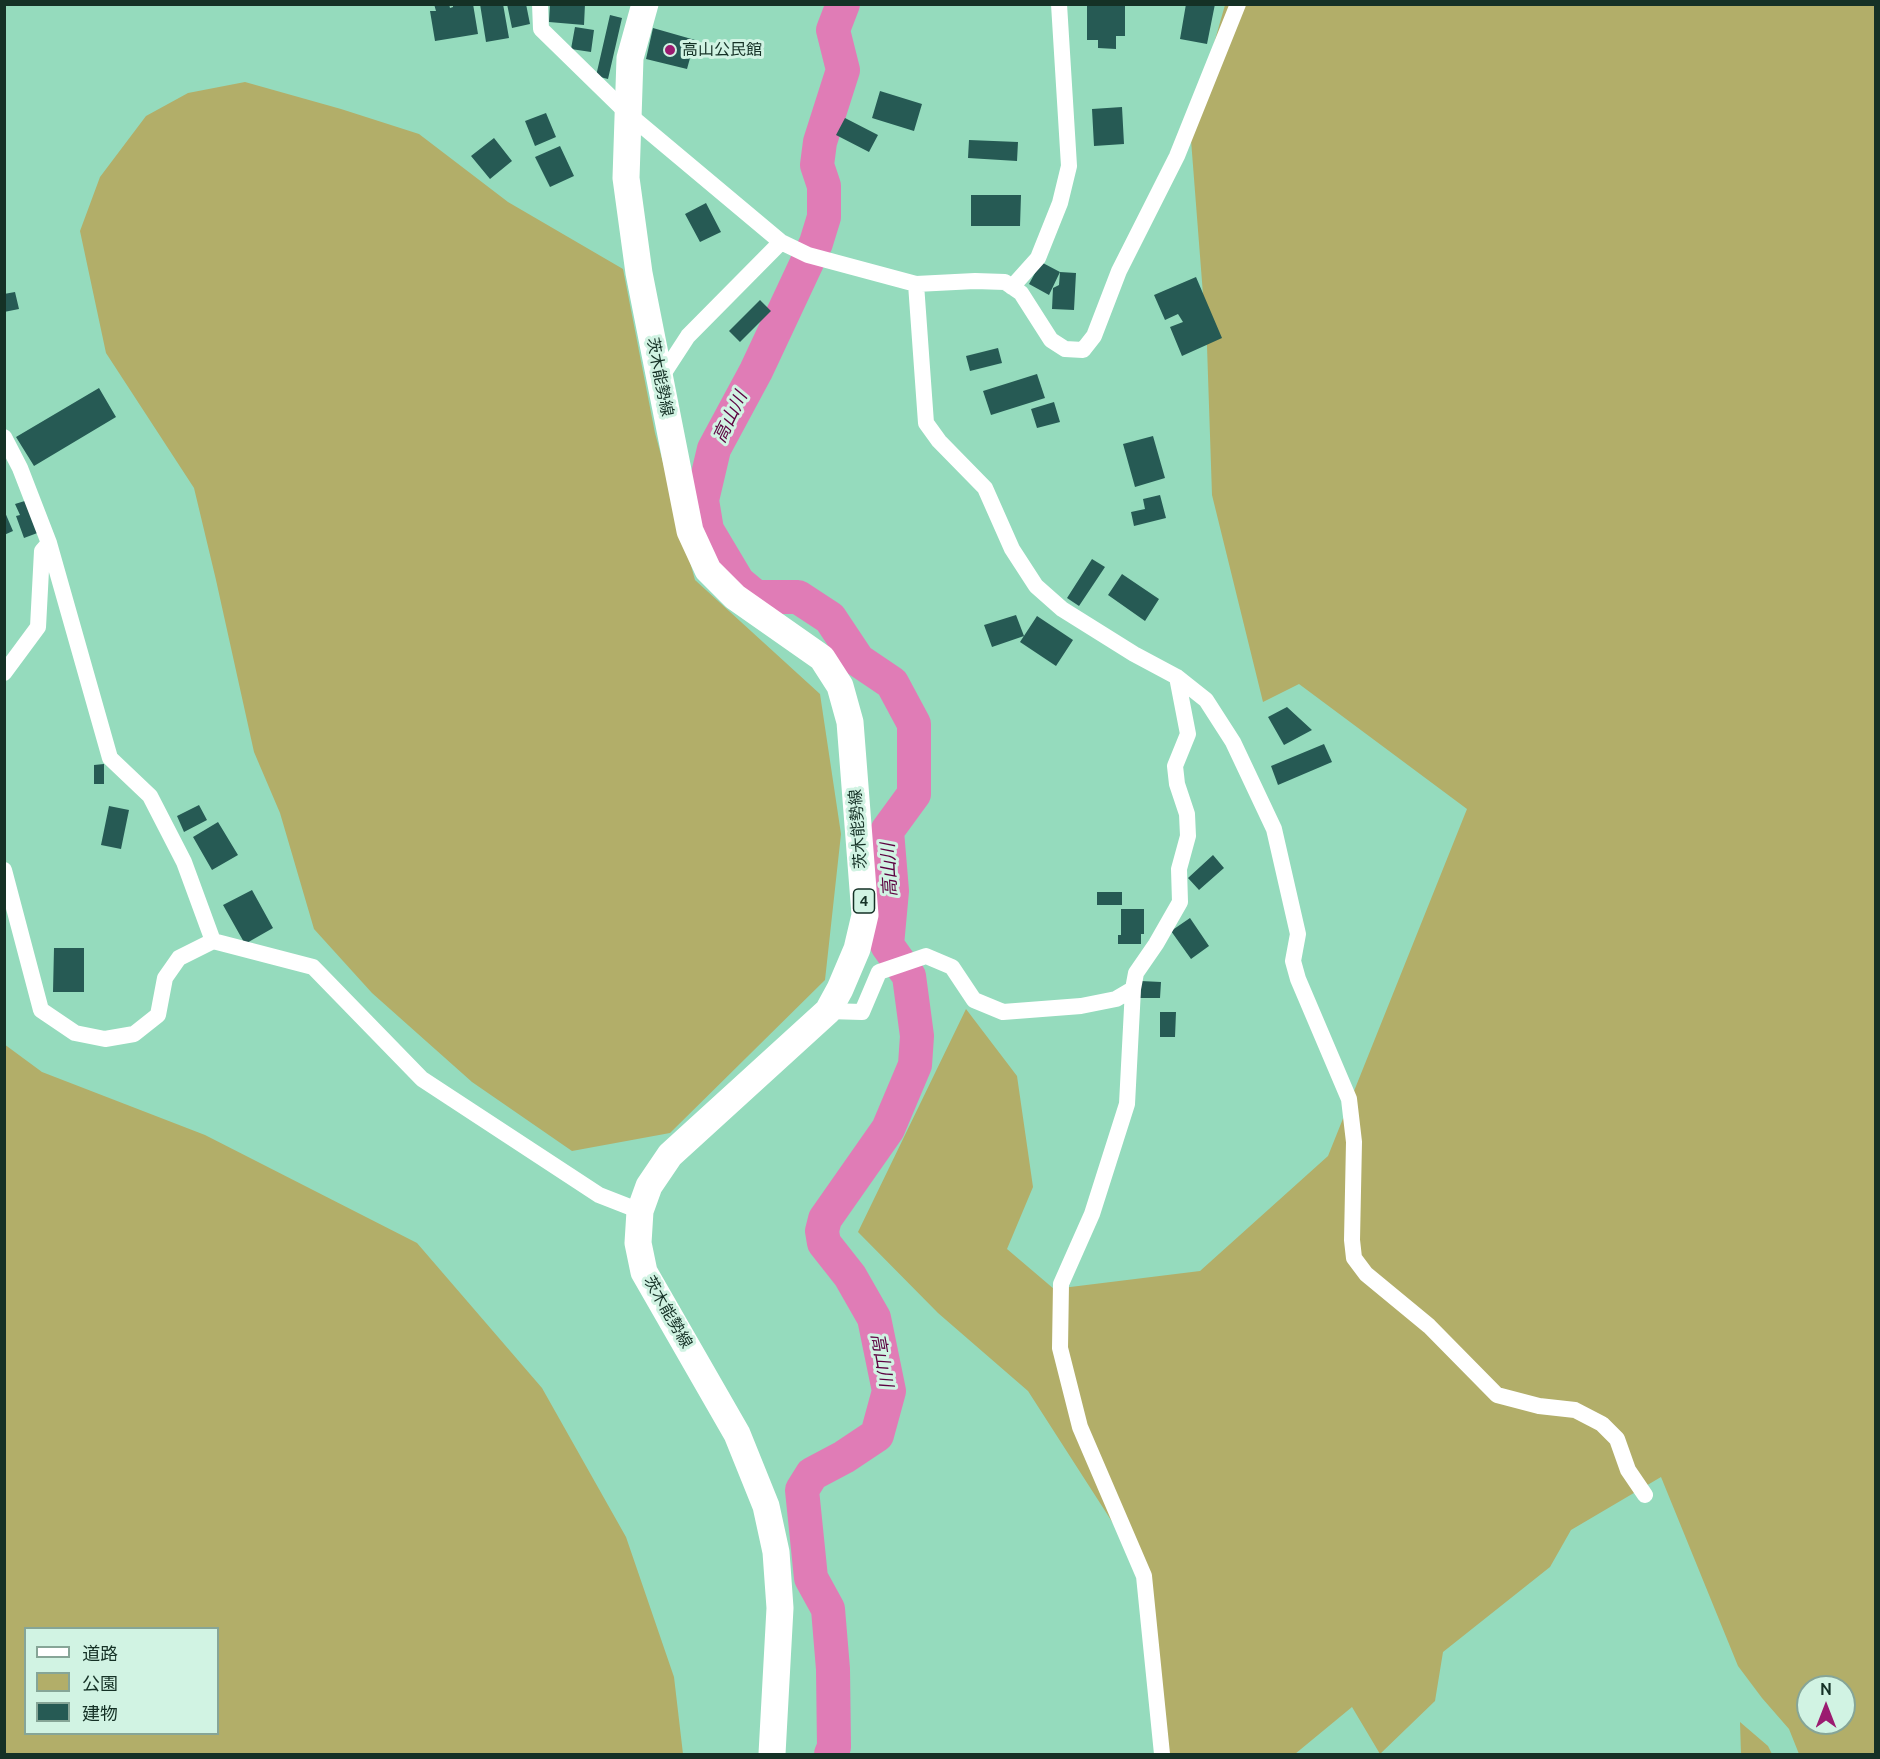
<!DOCTYPE html>
<html>
<head>
<meta charset="utf-8">
<style>
	body { margin:0 }
	#map { position:relative; width:1880px; height:1759px; overflow:hidden; background:#95dbbd; font-family:Ubuntu,"Noto Sans JP",sans-serif }
	canvas { display:block }
	.frame { position:absolute; inset:0; border:6px solid #153126; pointer-events:none }
	.legend { position:absolute; left:24px; top:1627px; width:195px; height:108px; box-sizing:border-box; background:#d1f3e3; border:2px solid #86a597; margin:0; padding:8px 10px; list-style:none; font-size:18px; color:#153126 }
	.legend li { display:flex; align-items:center; gap:12px; height:30px }
	.legend b { width:30px; border:2px solid #86a597 }
	.north { position:absolute; left:1796px; top:1675px; width:60px; height:60px; box-sizing:border-box; background:#d1f3e3; border:2px solid #86a597; border-radius:50%; rotate:0deg; font-size:16px; font-weight:700; line-height:24px; text-align:center; color:#153126 }
	.north::after { content:''; display:block; margin:auto; width:21px; height:27px; background:#9b1b70; clip-path:polygon(50% 0,100% 100%,50% 72%,0 100%) }
</style>
</head>
<body>
<div id="map">
<canvas width="1880" height="1759"></canvas>
<div class="frame"></div>
<ul class="legend">
<li><b style="height:8px;background:#fff"></b>道路</li>
<li><b style="height:16px;background:#b2ae69"></b>公園</li>
<li><b style="height:16px;background:#265a54"></b>建物</li>
</ul>
<div class="north">N</div>
</div>
<script>
const g = document.querySelector('canvas').getContext('2d');
g.lineJoin = 'round';
function fill(path, color) {
  g.fillStyle = color;
  g.fill(path, 'evenodd');
}
function shape(rows) {
  const path = new Path2D();
  for (const r of rows) {
    path.moveTo(r[0], r[1]);
    for (let i = 2; i < r.length; i += 2) path.lineTo(r[i], r[i + 1]);
  }
  return path;
}
function strokePath(path, color, width, dash) {
  g.strokeStyle = color;
  g.lineWidth = width;
  g.lineCap = dash ? 'butt' : 'round';
  g.setLineDash(dash || []);
  g.stroke(path);
}
function drawText(font, color, halo, rows, align = 'center') {
  g.font = font + ' Ubuntu,"Noto Sans JP",sans-serif';
  g.lineWidth = 6;
  g.setLineDash([]);
  g.textBaseline = 'middle';
  g.strokeStyle = halo;
  g.fillStyle = color;
  for (const [text, x, y, turn = 0] of rows) {
    g.save();
    g.translate(x, y);
    g.rotate((+turn || 0) * Math.PI / 180);
    g.textAlign = isNaN(turn) ? turn : align;
    if (halo) g.strokeText(text, 0, 0);
    g.fillText(text, 0, 0);
    g.restore();
  }
}
fill(shape([
	[1225,5,1875,5,1875,1754,1799,1754,1789,1729,1762,1698,1738,1666,1661,1477,1571,1530,1550,1567,1443,1652,1435,1701,1380,1754,1352,1707,1295,1754,1168,1754,1136,1559,1028,1391,938,1313,858,1232,966,1009,1017,1076,1033,1187,1007,1249,1054,1289,1200,1271,1328,1156,1467,809,1299,684,1263,702,1212,495,1207,346,1190,127],
	[1808,1687,1844,1687,1844,1723,1808,1723],
	[245,82,341,109,419,134,508,202,623,269,655,433,695,580,820,694,841,834,825,980,670,1133,572,1151,472,1082,372,993,314,929,280,813,254,752,216,580,194,488,106,353,80,231,100,177,146,116,188,93],
	[4,1044,42,1072,205,1135,417,1243,542,1388,626,1537,674,1677,683,1754,5,1754],
	[26,1628,218,1628,218,1734,26,1734],
	[1740,1722,1768,1746,1772,1754,1741,1754]
]), '#b2ae69');
strokePath(shape([
	[831,1754,834,1747,833,1669,828,1609,811,1578,802,1490,812,1474,844,1457,877,1435,889,1391,874,1318,850,1276,824,1243,822,1231,825,1219,888,1129,915,1065,917,1036,909,976,887,945,892,891,887,831,914,794,914,724,892,683,858,660,830,618,798,597,756,597,738,582,707,530,702,500,714,449,756,371,816,243,824,217,824,186,817,165,820,142,843,70,833,30,843,4]
]), '#e07cb6', 34);
fill(shape([
	[434,4,449,4,450,8,453,7,453,4,463,6,473,4,478,34,435,41,430,11,436,11],
	[480,4,503,4,509,38,486,42],
	[507,4,526,4,530,24,512,28],
	[550,4,585,4,584,25,549,22],
	[1087,4,1125,4,1125,36,1116,36,1116,49,1098,48,1098,40,1087,40],
	[1186,4,1215,4,1207,44,1180,39],
	[610,15,622,18,608,79,596,76],
	[575,27,594,30,591,52,571,49],
	[653,28,695,40,687,69,646,59],
	[880,91,922,104,914,131,872,118],
	[1122,107,1124,144,1094,146,1092,109],
	[546,113,556,137,535,146,525,121],
	[845,118,878,135,869,152,836,135],
	[494,138,512,161,490,179,471,156],
	[969,140,1018,142,1017,161,968,158],
	[560,146,574,176,550,187,535,157],
	[971,195,1021,195,1020,226,971,226],
	[706,203,721,232,700,242,685,214],
	[1041,262,1060,272,1076,273,1074,310,1052,309,1053,288,1059,285,1060,272,1049,295,1029,284],
	[1196,277,1222,338,1182,356,1170,327,1183,322,1178,314,1165,320,1154,295],
	[15,292,19,309,4,312,4,294],
	[760,300,771,311,740,342,729,331],
	[998,348,1002,363,970,371,966,356],
	[1037,374,1045,398,991,415,983,391],
	[99,388,116,417,34,466,16,437],
	[1054,402,1060,422,1037,428,1031,409],
	[1153,436,1165,478,1135,487,1123,444],
	[1160,495,1166,518,1134,526,1131,512,1145,509,1143,499],
	[28,500,40,532,24,538,16,516,20,515,15,504],
	[4,510,13,531,4,535],
	[1092,559,1105,567,1079,606,1067,598],
	[1122,574,1159,599,1145,621,1108,595],
	[1016,615,1024,636,992,647,984,625],
	[1037,616,1073,640,1056,666,1020,642],
	[1287,707,1312,730,1284,745,1268,717],
	[1324,744,1332,762,1278,785,1271,766],
	[104,764,104,784,94,784,94,765],
	[199,805,207,820,184,832,177,816],
	[109,806,129,810,121,849,101,845],
	[218,822,238,855,212,870,193,837],
	[1213,855,1224,868,1199,890,1188,878],
	[252,890,273,928,245,944,223,905],
	[1097,892,1122,892,1122,905,1097,905],
	[1121,909,1144,909,1144,934,1141,934,1141,944,1118,944,1118,935,1121,935],
	[1190,918,1209,946,1191,959,1171,931],
	[54,948,84,948,84,992,53,992],
	[1141,981,1161,982,1160,998,1140,998],
	[1160,1012,1176,1012,1175,1037,1160,1037]
]), '#265a54');
strokePath(shape([
	[540,4,541,29,627,113,781,242,808,255,916,284,975,281,1005,282,1021,293,1051,340,1065,349,1083,350,1094,336,1119,271,1177,156,1238,4],
	[916,284,926,423,939,441,985,488,1012,549,1036,586,1062,609,1134,654,1177,677,1206,700,1233,742,1274,829,1298,934,1293,961,1298,979,1349,1099,1354,1142,1352,1240,1354,1258,1366,1274,1429,1326,1497,1395,1539,1406,1575,1410,1602,1424,1617,1439,1628,1470,1645,1495],
	[1012,287,1038,258,1060,203,1069,166,1059,4],
	[660,379,688,336,781,242],
	[4,437,20,468,49,543,110,758,150,796,184,862,213,941,313,967,422,1079,599,1195,640,1211],
	[4,673,38,627,42,551,49,543],
	[4,870,41,1010,75,1033,105,1039,134,1034,158,1015,165,978,179,958,213,941],
	[1133,989,1127,1104,1092,1214,1061,1284,1060,1348,1080,1427,1144,1576,1162,1754],
	[828,1011,862,1012,879,972,926,956,952,967,974,1000,1003,1012,1081,1006,1116,999,1133,989,1136,973,1156,944,1180,902,1179,869,1188,836,1187,814,1177,784,1175,766,1188,734,1177,677]
]), '#fff', 16);
strokePath(shape([
	[645,4,630,58,626,178,639,273,690,531,708,570,735,597,822,658,840,686,850,722,865,915,857,949,840,989,828,1011,670,1155,649,1186,640,1211,638,1243,644,1272,737,1434,766,1506,776,1552,780,1608,772,1754]
]), '#fff', 27);
for (const [x, y, r, color] of [
	[670,50,6,"#9b1b70"]
]) {
  const dot = new Path2D();
  dot.arc(x, y, r, 0, 2 * Math.PI);
  g.fillStyle = color;
  g.fill(dot);
  strokePath(dot, '#d1f3e3', 2);
}
for (const [x, y, w] of [
	[864,901,21]
]) {
  const box = new Path2D();
  box.roundRect(x - w / 2, y - 12, w, 24, 4.5);
  g.fillStyle = '#d1f3e3';
  g.fill(box);
  strokePath(box, '#153126', 1.5);
}
drawText('bold 15px', '#153126', null, [
	["4",864,901]
]);
drawText('16px', '#153126', '#d1f3e3', [
	["高山公民館",682,50]
], 'left');
drawText('16px', '#153126', '#d1f3e3', [
	["茨木能勢線",660,377,79],
	["茨木能勢線",858,829,-94],
	["茨木能勢線",668,1312,60]
]);
drawText('italic 18px', '#5c0040', '#d1f3e3', [
	["高山川",730,417,-64],
	["高山川",889,870,-93],
	["高山川",882,1360,80]
]);
</script>
</body>
</html>
